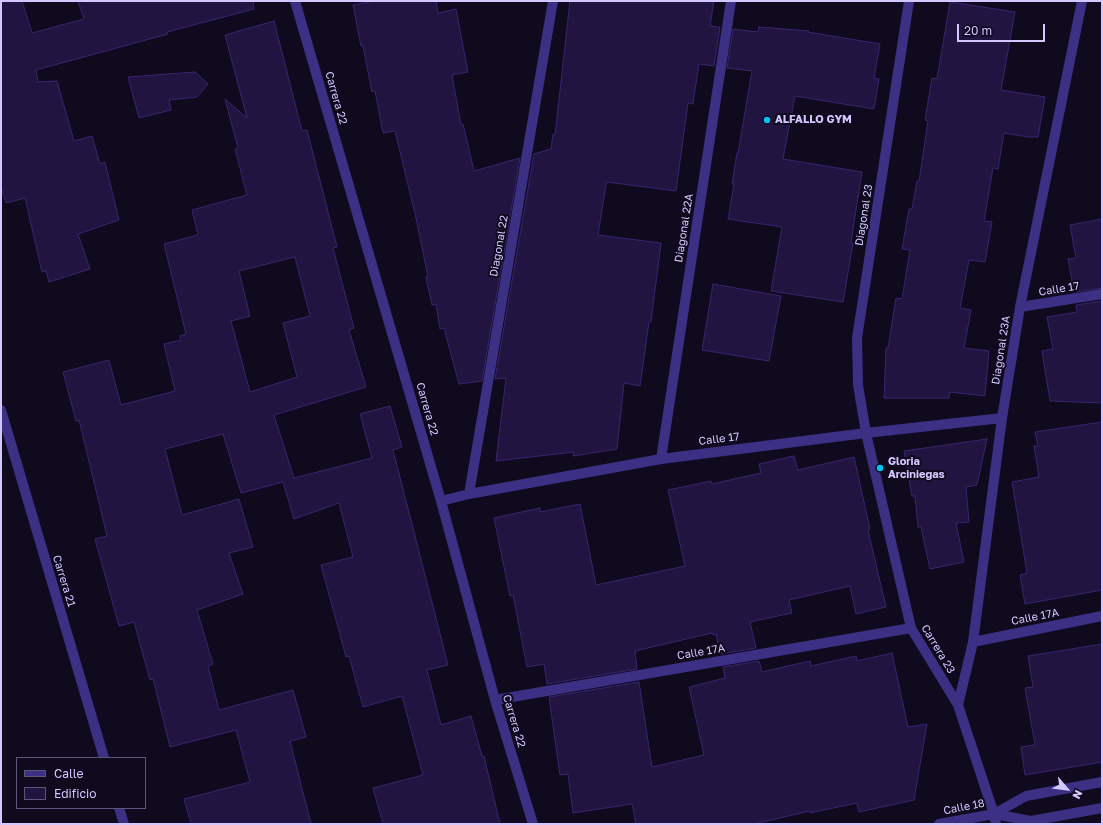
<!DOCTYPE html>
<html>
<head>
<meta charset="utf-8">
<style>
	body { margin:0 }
	#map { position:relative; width:1103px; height:825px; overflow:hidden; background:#100a1f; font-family:"Golos Text",sans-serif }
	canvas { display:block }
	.frame { position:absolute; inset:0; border:2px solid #d3c7ff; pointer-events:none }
	.legend { position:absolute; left:16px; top:757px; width:130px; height:52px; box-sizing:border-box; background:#100a1f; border:1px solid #5e5679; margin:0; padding:5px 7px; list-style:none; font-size:12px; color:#d3c7ff }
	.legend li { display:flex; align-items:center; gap:8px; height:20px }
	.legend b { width:20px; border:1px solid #5e5679 }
	.north { position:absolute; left:1047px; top:769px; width:40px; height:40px; -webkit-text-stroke:3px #100a1f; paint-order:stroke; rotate:118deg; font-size:11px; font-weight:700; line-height:16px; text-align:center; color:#d3c7ff }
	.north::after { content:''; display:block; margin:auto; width:14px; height:18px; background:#d3c7ff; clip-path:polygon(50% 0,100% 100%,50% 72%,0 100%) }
	.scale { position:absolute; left:957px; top:24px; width:88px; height:18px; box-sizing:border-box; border:2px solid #d3c7ff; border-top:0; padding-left:5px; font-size:12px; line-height:14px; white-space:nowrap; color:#d3c7ff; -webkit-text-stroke:3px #100a1f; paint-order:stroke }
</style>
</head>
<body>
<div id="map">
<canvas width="1103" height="825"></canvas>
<div class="frame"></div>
<ul class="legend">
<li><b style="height:5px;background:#3b3083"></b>Calle</li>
<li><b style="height:11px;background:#221441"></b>Edificio</li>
</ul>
<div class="north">N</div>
<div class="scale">20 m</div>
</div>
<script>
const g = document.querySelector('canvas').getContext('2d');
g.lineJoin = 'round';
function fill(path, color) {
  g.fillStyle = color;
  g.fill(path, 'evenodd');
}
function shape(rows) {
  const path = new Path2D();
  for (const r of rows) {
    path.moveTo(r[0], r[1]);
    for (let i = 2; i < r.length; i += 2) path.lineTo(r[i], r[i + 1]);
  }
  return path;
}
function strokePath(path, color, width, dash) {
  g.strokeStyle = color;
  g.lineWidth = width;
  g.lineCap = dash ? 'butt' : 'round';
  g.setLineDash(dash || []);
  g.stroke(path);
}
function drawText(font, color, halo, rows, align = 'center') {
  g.font = font + ' "Golos Text",sans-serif';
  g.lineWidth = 4;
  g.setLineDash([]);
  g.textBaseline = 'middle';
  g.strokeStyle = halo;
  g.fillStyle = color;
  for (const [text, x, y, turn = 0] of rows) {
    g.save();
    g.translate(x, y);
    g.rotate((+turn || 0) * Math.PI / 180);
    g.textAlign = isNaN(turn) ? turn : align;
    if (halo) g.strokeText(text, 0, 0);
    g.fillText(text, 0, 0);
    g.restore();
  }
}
const building = shape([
	[1,1,22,1,32,33,84,19,78,1,253,1,254,9,167,32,168,34,36,70,38,82,57,81,74,141,92,136,100,164,105,162,119,220,78,234,90,269,49,282,46,271,42,272,25,198,6,203,1,186,1,1],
	[375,1,436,1,438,13,456,9,468,72,452,75,461,125,463,124,474,171,520,158,482,381,459,384,444,328,440,329,436,304,432,305,426,277,428,277,416,218,395,131,383,133,375,91,372,92,363,46,361,46,353,5,375,1],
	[570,1,714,1,710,26,720,27,714,66,699,64,693,104,688,103,676,191,607,182,606,185,598,235,661,243,651,322,649,322,640,386,624,383,617,449,573,456,574,452,496,461,506,378,495,379,534,154,551,149,553,134,555,135,570,1],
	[950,2,1015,12,1001,90,1045,97,1038,137,1028,137,1004,133,998,169,993,168,984,221,992,222,985,262,969,260,960,308,971,310,964,348,989,351,985,396,950,392,949,398,884,398,886,348,888,348,896,298,902,299,910,250,902,249,909,209,912,209,917,181,919,181,928,121,925,120,932,78,937,79,950,2],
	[274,21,302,131,307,130,337,247,333,248,354,328,349,330,366,387,274,415,294,478,372,458,360,414,390,406,402,447,393,450,448,665,427,670,441,725,471,716,482,756,484,756,500,824,383,824,373,788,423,775,402,696,363,707,349,656,346,657,321,565,353,557,339,503,294,519,283,482,241,493,223,434,165,449,182,515,239,499,253,547,229,553,243,594,197,610,213,664,208,666,219,710,293,690,306,737,290,741,311,824,191,824,184,799,250,782,236,730,170,747,153,679,150,680,134,622,119,626,95,539,107,536,79,420,76,421,63,372,109,360,121,405,175,391,164,344,181,340,180,336,186,334,164,244,198,235,192,210,247,195,235,149,238,148,225,99,247,118,225,35,274,21],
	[295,257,310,316,283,323,297,377,250,392,231,321,250,316,239,271,295,257],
	[759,27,809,31,808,32,880,44,874,78,879,79,874,109,795,96,783,159,862,172,851,242,853,243,843,302,771,291,782,227,728,219,734,184,732,184,737,153,738,153,752,71,727,68,733,29,758,32,759,27],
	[195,72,208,84,197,97,169,100,171,110,139,118,128,77,195,72],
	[1102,219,1102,288,1074,292,1068,259,1076,258,1070,225,1102,219],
	[713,284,781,296,769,361,702,350,713,284],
	[1102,301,1102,403,1050,401,1042,351,1053,349,1047,317,1077,312,1076,305,1102,301],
	[1102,422,1102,590,1025,604,1020,575,1027,573,1012,482,1039,477,1034,446,1038,446,1035,432,1102,422],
	[987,439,977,485,966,487,969,522,956,523,964,562,930,569,921,527,918,527,915,496,912,496,904,451,987,439],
	[794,456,798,470,854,457,870,529,868,530,886,607,856,614,850,586,789,600,792,613,750,622,756,648,720,654,716,634,713,635,712,633,635,651,637,669,547,684,544,664,527,667,513,595,510,596,494,518,540,508,540,512,580,504,596,585,685,566,668,490,711,481,712,484,761,473,759,464,794,456],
	[1102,644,1102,762,1025,775,1021,747,1035,745,1025,688,1033,687,1028,656,1102,644],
	[892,653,908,727,927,724,914,800,859,812,857,803,810,813,810,811,754,824,636,824,632,804,573,813,568,774,560,775,549,697,639,682,652,767,704,755,689,687,725,678,723,667,759,661,762,672,810,661,811,666,856,656,857,661,892,653]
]);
fill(building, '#221441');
strokePath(building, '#3a2470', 1);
strokePath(shape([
	[295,1,441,501,495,700,533,824],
	[909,1,857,338,858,385,866,433,911,628,958,705,994,814,996,824],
	[1020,307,1102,294],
	[1,410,104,758],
	[661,459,731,1],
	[469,494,553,1],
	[441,501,469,494,661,459,866,433,1002,418],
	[973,642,1102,616],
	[495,700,911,628],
	[958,705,973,642,1002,418,1020,307,1082,1],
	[119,808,124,824],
	[994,814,1031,821,1102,808],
	[939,824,994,814,1026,796,1102,782]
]), '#3b3083', 10);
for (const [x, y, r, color] of [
	[767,120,4,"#00c2f2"],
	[880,468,4,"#00c2f2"]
]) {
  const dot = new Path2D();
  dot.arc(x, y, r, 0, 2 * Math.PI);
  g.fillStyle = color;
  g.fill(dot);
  strokePath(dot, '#100a1f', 1.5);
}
drawText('11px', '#d3c7ff', '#100a1f', [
	["Carrera 22",336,98,74],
	["Diagonal 23",864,215,-81],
	["Diagonal 22A",684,228,-81],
	["Diagonal 22",499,246,-80],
	["Calle 17",1059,289,-9],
	["Diagonal 23A",1001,350,-81],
	["Carrera 22",427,409,74],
	["Calle 17",719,439,-7],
	["Carrera 21",64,581,73],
	["Calle 17A",1035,617,-11],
	["Carrera 23",938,649,59],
	["Calle 17A",701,652,-10],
	["Carrera 22",514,721,73],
	["Calle 18",964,807,-11]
]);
drawText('bold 11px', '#d3c7ff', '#100a1f', [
	["ALFALLO GYM",775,120],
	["Gloria",888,462],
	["Arciniegas",888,475]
], 'left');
</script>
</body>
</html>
